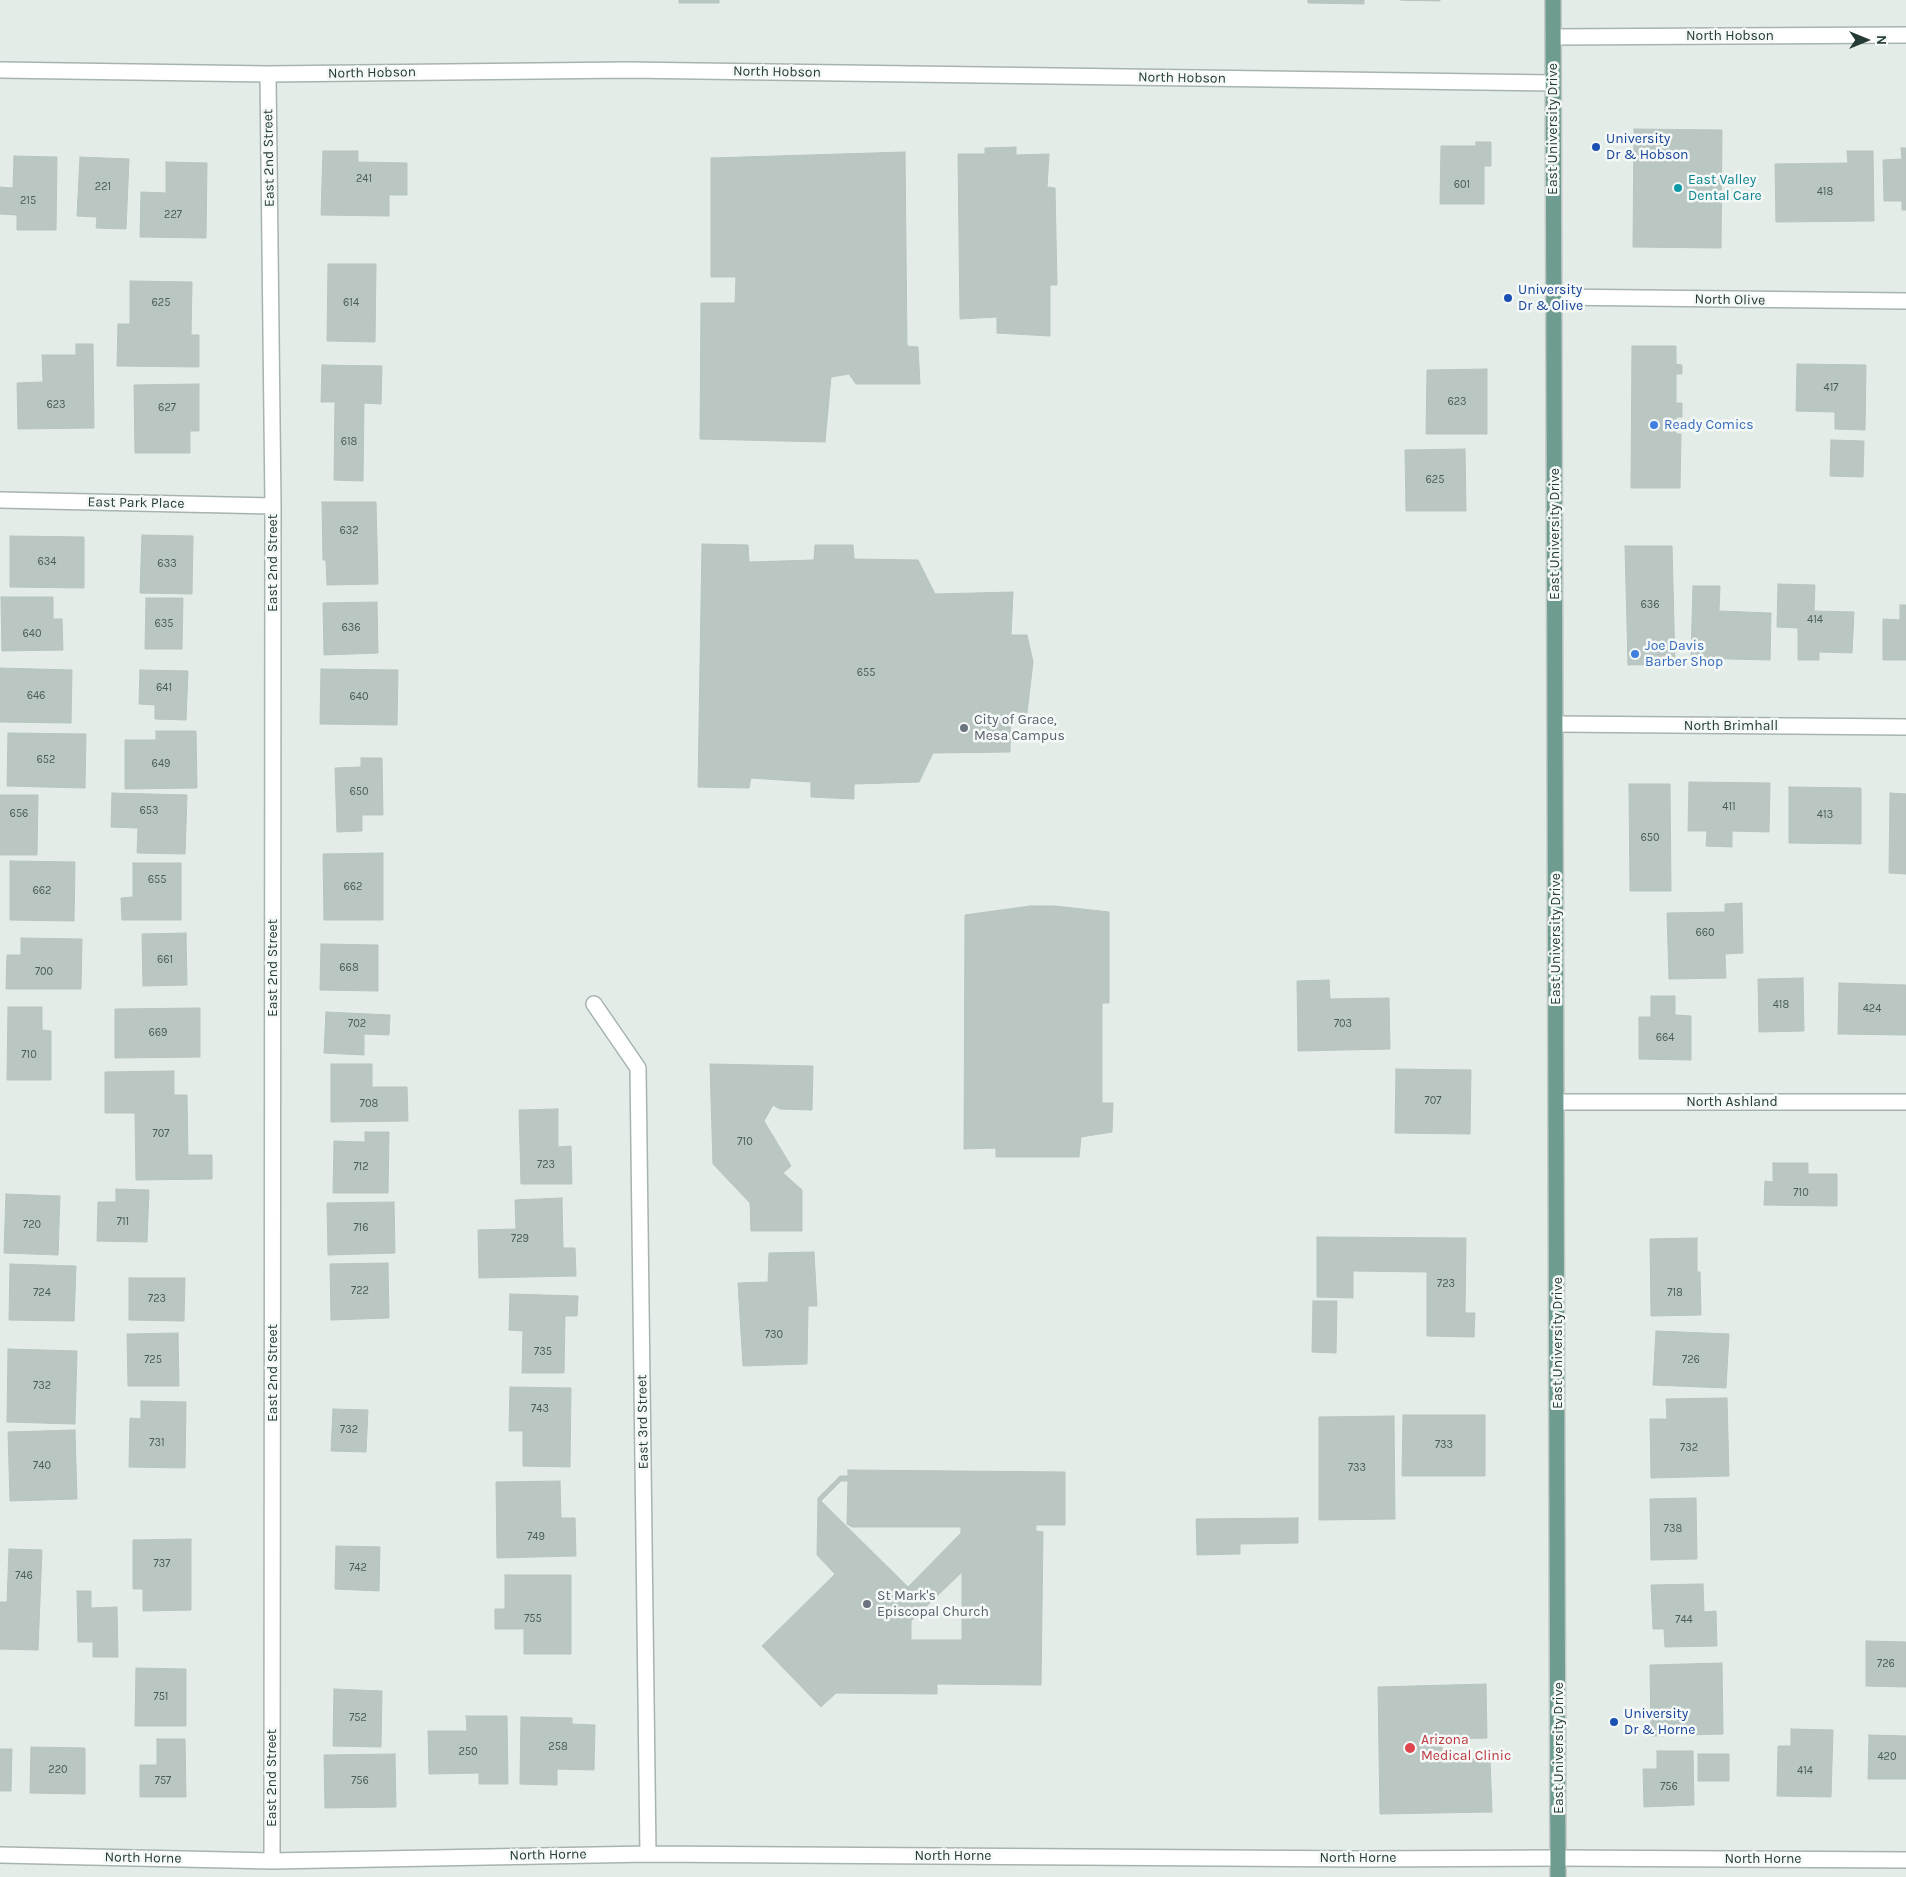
<!DOCTYPE html>
<html>
<head>
<meta charset="utf-8">
<style>
	body { margin:0 }
	#map { position:relative; width:1906px; height:1877px; overflow:hidden; background:#e4ece8; font-family:Karla,sans-serif }
	canvas { display:block }
	.north { position:absolute; left:1841px; top:15px; width:50px; height:50px; -webkit-text-stroke:4px #f4f8f6; paint-order:stroke; rotate:90deg; font-size:14px; font-weight:700; line-height:20px; text-align:center; color:#253b35 }
	.north::after { content:''; display:block; margin:auto; width:18px; height:22px; background:#253b35; clip-path:polygon(50% 0,100% 100%,50% 72%,0 100%) }
</style>
</head>
<body>
<div id="map">
<canvas width="1906" height="1877"></canvas>
<div class="north">N</div>
</div>
<script>
const g = document.querySelector('canvas').getContext('2d');
g.lineJoin = 'round';
function fill(path, color) {
  g.fillStyle = color;
  g.fill(path, 'evenodd');
}
function shape(rows) {
  const path = new Path2D();
  for (const r of rows) {
    path.moveTo(r[0], r[1]);
    for (let i = 2; i < r.length; i += 2) path.lineTo(r[i], r[i + 1]);
  }
  return path;
}
function strokePath(path, color, width, dash) {
  g.strokeStyle = color;
  g.lineWidth = width;
  g.lineCap = dash ? 'butt' : 'round';
  g.setLineDash(dash || []);
  g.stroke(path);
}
function drawText(font, color, halo, rows, align = 'center') {
  g.font = font + ' Karla,sans-serif';
  g.lineWidth = 5;
  g.setLineDash([]);
  g.textBaseline = 'middle';
  g.strokeStyle = halo;
  g.fillStyle = color;
  for (const [text, x, y, turn = 0] of rows) {
    g.save();
    g.translate(x, y);
    g.rotate((+turn || 0) * Math.PI / 180);
    g.textAlign = isNaN(turn) ? turn : align;
    if (halo) g.strokeText(text, 0, 0);
    g.fillText(text, 0, 0);
    g.restore();
  }
}
const building = shape([
	[679,0,719,0,719,3,679,3,679,0],
	[1308,0,1364,0,1364,4,1308,3,1308,0],
	[1401,0,1440,0,1440,1,1401,0],
	[1634,129,1722,130,1721,248,1633,247,1634,129],
	[1476,142,1491,142,1491,166,1484,166,1484,204,1440,204,1441,146,1476,146,1476,142],
	[1016,147,1016,155,1049,154,1047,187,1055,188,1057,285,1050,285,1050,336,997,333,997,317,960,319,958,154,985,154,985,148,1016,147],
	[1901,148,1906,148,1906,210,1902,210,1902,201,1884,201,1883,160,1902,159,1901,148],
	[323,151,358,151,358,162,407,163,407,195,389,195,389,216,321,215,323,151],
	[1847,151,1873,151,1874,221,1776,222,1775,164,1848,163,1847,151],
	[905,152,907,346,918,347,920,384,856,384,849,374,831,377,825,442,700,439,701,303,735,303,736,277,711,277,711,158,905,152],
	[14,156,57,157,56,230,17,230,17,215,0,214,0,187,13,188,14,156],
	[80,157,129,159,126,229,96,228,97,217,77,216,80,157],
	[166,162,207,163,206,238,140,237,141,192,166,193,166,162],
	[328,264,376,264,375,342,327,341,328,264],
	[130,281,192,282,191,335,199,335,199,367,117,366,118,324,130,324,130,281],
	[76,344,93,344,94,428,18,429,17,383,43,382,42,355,76,355,76,344],
	[1632,346,1676,346,1676,364,1682,365,1682,374,1676,374,1676,403,1682,403,1682,417,1676,417,1676,434,1681,434,1680,488,1631,488,1632,346],
	[1797,364,1866,365,1865,430,1835,429,1835,412,1796,411,1797,364],
	[322,365,382,366,381,404,364,403,363,481,334,480,335,402,321,402,322,365],
	[1487,369,1487,434,1426,434,1427,370,1487,369],
	[199,384,199,431,190,431,190,453,135,453,134,385,199,384],
	[1831,440,1864,441,1863,477,1830,476,1831,440],
	[1465,449,1466,511,1406,511,1405,450,1465,449],
	[322,502,376,502,378,584,327,585,326,560,323,560,322,502],
	[142,535,193,536,192,594,140,593,142,535],
	[10,536,84,537,84,588,10,587,10,536],
	[702,544,748,545,749,562,814,560,815,545,853,545,854,559,918,560,935,594,1013,592,1011,635,1027,635,1033,662,1027,713,1011,711,1010,752,933,753,919,782,854,784,854,799,811,797,811,782,751,778,749,788,698,787,702,544],
	[1625,546,1672,546,1675,664,1628,665,1625,546],
	[1778,584,1815,585,1814,611,1854,612,1852,653,1819,652,1819,660,1798,660,1798,628,1777,627,1778,584],
	[1693,586,1720,586,1719,611,1771,613,1770,660,1691,658,1693,586],
	[1,597,53,597,53,619,62,619,63,650,2,651,1,597],
	[146,598,183,598,182,649,145,649,146,598],
	[377,602,378,653,324,655,323,603,377,602],
	[1900,605,1906,605,1906,660,1883,660,1883,619,1900,620,1900,605],
	[0,668,72,670,71,723,0,722,0,668],
	[321,669,398,670,397,725,320,724,321,669],
	[140,670,188,671,186,720,155,719,155,705,139,704,140,670],
	[156,731,196,731,197,788,125,789,125,740,156,740,156,731],
	[8,733,86,734,85,788,7,786,8,733],
	[361,758,382,758,383,815,362,815,362,831,337,832,335,768,361,767,361,758],
	[1689,782,1770,783,1769,832,1732,831,1732,847,1706,846,1707,831,1688,831,1689,782],
	[1629,784,1670,784,1671,891,1630,891,1629,784],
	[1789,787,1861,788,1861,844,1789,843,1789,787],
	[112,793,187,795,185,854,137,853,138,828,111,827,112,793],
	[1890,793,1906,794,1906,874,1889,873,1890,793],
	[0,795,38,795,37,855,0,855,0,795],
	[383,853,383,920,324,920,323,854,383,853],
	[10,861,75,862,74,921,10,920,10,861],
	[133,863,181,863,181,920,122,920,121,898,133,897,133,863],
	[1742,903,1743,953,1725,954,1726,978,1669,979,1667,913,1725,912,1725,904,1742,903],
	[1030,906,1055,906,1109,912,1109,1003,1102,1003,1102,1103,1113,1103,1112,1132,1081,1137,1079,1157,996,1157,996,1148,964,1149,965,915,1030,906],
	[186,933,187,985,143,986,142,934,186,933],
	[21,938,82,939,81,989,6,989,7,955,21,955,21,938],
	[321,944,378,945,378,991,320,990,321,944],
	[1803,978,1804,1031,1759,1032,1758,979,1803,978],
	[1329,980,1330,999,1389,998,1390,1049,1298,1051,1297,981,1329,980],
	[1839,983,1906,985,1906,1035,1838,1034,1839,983],
	[1651,996,1675,996,1675,1015,1691,1016,1691,1060,1639,1059,1639,1017,1651,1017,1651,996],
	[8,1007,42,1007,42,1030,51,1031,51,1080,7,1080,8,1007],
	[200,1008,200,1057,115,1058,115,1009,200,1008],
	[326,1012,390,1015,389,1035,364,1034,364,1055,324,1053,326,1012],
	[331,1064,372,1064,372,1087,407,1087,408,1121,331,1122,331,1064],
	[710,1064,813,1066,812,1110,780,1109,773,1105,764,1121,791,1166,783,1173,802,1190,802,1231,751,1231,750,1203,713,1164,710,1064],
	[1396,1069,1471,1070,1470,1134,1395,1133,1396,1069],
	[174,1071,174,1095,187,1095,188,1155,212,1155,212,1179,136,1180,135,1113,105,1113,105,1072,174,1071],
	[558,1109,558,1147,571,1146,572,1184,521,1184,519,1110,558,1109],
	[365,1132,389,1132,388,1193,333,1193,334,1141,365,1142,365,1132],
	[1773,1163,1808,1163,1808,1174,1837,1174,1837,1206,1764,1205,1765,1181,1773,1182,1773,1163],
	[116,1189,149,1190,147,1242,97,1241,98,1202,116,1202,116,1189],
	[6,1194,60,1196,58,1255,4,1253,6,1194],
	[562,1198,563,1248,575,1248,576,1276,479,1278,478,1230,516,1229,515,1200,562,1198],
	[394,1202,395,1253,328,1255,327,1203,394,1202],
	[1317,1237,1466,1238,1465,1313,1475,1313,1474,1337,1427,1336,1427,1272,1353,1271,1353,1298,1317,1297,1317,1237],
	[1697,1238,1697,1272,1700,1272,1701,1315,1651,1316,1650,1239,1697,1238],
	[814,1252,817,1306,808,1306,807,1364,743,1366,738,1283,768,1282,769,1253,814,1252],
	[388,1263,389,1318,331,1320,330,1264,388,1263],
	[10,1264,76,1266,74,1321,9,1320,10,1264],
	[129,1278,185,1278,184,1321,129,1320,129,1278],
	[510,1294,578,1296,577,1316,565,1316,564,1373,522,1373,523,1331,509,1330,510,1294],
	[1313,1301,1337,1301,1336,1353,1312,1352,1313,1301],
	[1656,1331,1729,1334,1726,1388,1653,1385,1656,1331],
	[178,1333,179,1386,128,1386,127,1334,178,1333],
	[8,1349,77,1351,75,1424,7,1422,8,1349],
	[510,1387,571,1388,570,1467,523,1466,523,1431,509,1431,510,1387],
	[1727,1398,1729,1476,1651,1478,1650,1419,1667,1419,1666,1399,1727,1398],
	[141,1401,186,1402,185,1468,129,1467,130,1418,141,1419,141,1401],
	[333,1409,368,1410,366,1452,331,1451,333,1409],
	[1403,1415,1485,1415,1485,1476,1402,1476,1403,1415],
	[1394,1416,1395,1519,1319,1520,1319,1417,1394,1416],
	[75,1430,77,1499,10,1501,8,1432,75,1430],
	[848,1470,1065,1472,1065,1525,1036,1525,1036,1531,1043,1532,1041,1685,937,1684,937,1694,836,1693,821,1707,762,1646,835,1574,817,1555,818,1498,840,1476,848,1476,848,1470],
	[841,1481,848,1481,847,1524,852,1527,961,1527,961,1533,908,1587,821,1501,841,1481],
	[962,1572,962,1640,911,1640,911,1621,962,1572],
	[560,1481,561,1518,575,1518,576,1556,497,1558,496,1482,560,1481],
	[1696,1498,1697,1559,1651,1560,1650,1499,1696,1498],
	[1298,1518,1298,1543,1240,1544,1240,1554,1197,1555,1196,1519,1298,1518],
	[191,1539,191,1610,143,1611,143,1589,133,1589,133,1540,191,1539],
	[336,1546,380,1547,379,1591,335,1589,336,1546],
	[9,1549,42,1550,38,1650,0,1649,0,1602,7,1602,9,1549],
	[505,1575,571,1575,571,1654,524,1654,524,1629,495,1629,495,1609,505,1609,505,1575],
	[1703,1584,1704,1612,1716,1611,1717,1646,1665,1647,1664,1629,1653,1629,1651,1585,1703,1584],
	[77,1591,91,1591,91,1608,117,1607,118,1657,93,1657,93,1642,78,1642,77,1591],
	[1866,1641,1906,1642,1906,1687,1866,1686,1866,1641],
	[1722,1663,1723,1734,1651,1736,1650,1665,1722,1663],
	[136,1668,186,1669,186,1726,135,1726,136,1668],
	[1486,1684,1487,1738,1442,1739,1442,1759,1490,1758,1492,1812,1380,1814,1378,1687,1486,1684],
	[334,1689,382,1691,381,1747,333,1746,334,1689],
	[466,1716,507,1716,508,1784,479,1784,479,1773,429,1774,428,1731,467,1731,466,1716],
	[521,1717,572,1718,572,1724,595,1725,594,1770,557,1769,557,1785,520,1784,521,1717],
	[1791,1729,1833,1730,1831,1797,1777,1796,1778,1746,1791,1746,1791,1729],
	[1869,1735,1906,1736,1906,1779,1868,1779,1869,1735],
	[157,1739,185,1739,186,1797,140,1797,140,1765,157,1765,157,1739],
	[31,1747,85,1748,85,1794,30,1793,31,1747],
	[0,1749,12,1749,11,1791,0,1791,0,1749],
	[1657,1751,1693,1751,1694,1805,1644,1807,1643,1769,1657,1769,1657,1751],
	[395,1754,396,1807,325,1808,324,1755,395,1754],
	[1698,1754,1729,1754,1729,1781,1698,1781,1698,1754]
]);
fill(building, '#b9c6c1');
strokePath(building, '#b7c4bf', 1);
const minor = shape([
	[1553,37,1906,35],
	[0,70,268,74,627,70,1553,83],
	[268,74,273,506,272,1861],
	[1554,297,1906,301],
	[0,500,273,506],
	[1556,724,1906,727],
	[594,1004,638,1068,648,1854],
	[1557,1102,1906,1102],
	[0,1855,272,1861,648,1854,1365,1859,1558,1858,1906,1860]
]);
const major = shape([
	[1553,0,1558,1877]
]);
strokePath(minor, '#a7b3af', 18);
strokePath(major, '#c2c8c6', 18);
strokePath(minor, '#fff', 15);
strokePath(major, '#6e9c90', 15);
for (const [x, y, r, color] of [
	[1596,147,5,"#1a4fb4"],
	[1678,188,5,"#0f9aa8"],
	[1508,298,5,"#1a4fb4"],
	[1654,425,5,"#3f7fe0"],
	[1635,654,5,"#3f7fe0"],
	[964,728,5,"#6b7280"],
	[867,1604,5,"#6b7280"],
	[1614,1722,5,"#1a4fb4"],
	[1410,1748,6,"#e0444e"]
]) {
  const dot = new Path2D();
  dot.arc(x, y, r, 0, 2 * Math.PI);
  g.fillStyle = color;
  g.fill(dot);
  strokePath(dot, '#f4f8f6', 2);
}
drawText('11px', '#4a5e58', null, [
	["241",364,179],
	["601",1462,185],
	["221",103,187],
	["418",1825,192],
	["215",28,201],
	["227",173,215],
	["625",161,303],
	["614",351,303],
	["417",1831,388],
	["623",1457,402],
	["623",56,405],
	["627",167,408],
	["618",349,442],
	["625",1435,480],
	["632",349,531],
	["634",47,562],
	["633",167,564],
	["636",1650,605],
	["414",1815,620],
	["635",164,624],
	["636",351,628],
	["640",32,634],
	["655",866,673],
	["641",164,688],
	["646",36,696],
	["640",359,697],
	["652",46,760],
	["649",161,764],
	["650",359,792],
	["411",1729,807],
	["653",149,811],
	["656",19,814],
	["413",1825,815],
	["650",1650,838],
	["655",157,880],
	["662",353,887],
	["662",42,891],
	["660",1705,933],
	["661",165,960],
	["668",349,968],
	["700",44,972],
	["418",1781,1005],
	["424",1872,1009],
	["702",357,1024],
	["703",1343,1024],
	["669",158,1033],
	["664",1665,1038],
	["710",29,1055],
	["707",1433,1101],
	["708",369,1104],
	["707",161,1134],
	["710",745,1142],
	["723",546,1165],
	["712",361,1167],
	["710",1801,1193],
	["711",123,1222],
	["720",32,1225],
	["716",361,1228],
	["729",520,1239],
	["723",1446,1284],
	["722",360,1291],
	["724",42,1293],
	["718",1675,1293],
	["723",157,1299],
	["730",774,1335],
	["735",543,1352],
	["725",153,1360],
	["726",1691,1360],
	["732",42,1386],
	["743",540,1409],
	["732",349,1430],
	["731",157,1443],
	["733",1444,1445],
	["732",1689,1448],
	["740",42,1466],
	["733",1357,1468],
	["738",1673,1529],
	["749",536,1537],
	["737",162,1564],
	["742",358,1568],
	["746",24,1576],
	["755",533,1619],
	["744",1684,1620],
	["726",1886,1664],
	["751",161,1697],
	["752",358,1718],
	["258",558,1747],
	["250",468,1752],
	["420",1887,1757],
	["220",58,1770],
	["414",1805,1771],
	["757",163,1781],
	["756",360,1781],
	["756",1669,1787]
]);
drawText('14px', '#253b35', '#f4f8f6', [
	["North Hobson",1730,36],
	["North Hobson",777,72,1],
	["North Hobson",372,73,-1],
	["North Hobson",1182,78,1],
	["East University Drive",1553,129,-90],
	["East 2nd Street",269,158,-91],
	["North Olive",1730,300,1],
	["East Park Place",136,503,1],
	["East University Drive",1555,534,-90],
	["East 2nd Street",273,563,-90],
	["North Brimhall",1731,726],
	["East University Drive",1556,939,-90],
	["East 2nd Street",273,968,-90],
	["North Ashland",1732,1102],
	["East University Drive",1558,1343,-90],
	["East 2nd Street",273,1373,-90],
	["East 3rd Street",643,1422,-91],
	["East University Drive",1559,1748,-90],
	["East 2nd Street",272,1778,-90],
	["North Horne",548,1855,-1],
	["North Horne",953,1856],
	["North Horne",143,1858,1],
	["North Horne",1358,1858],
	["North Horne",1763,1859]
]);
drawText('14px', '#164399', '#f4f8f6', [
	["University",1606,139],
	["Dr & Hobson",1606,155],
	["University",1518,290],
	["Dr & Olive",1518,306],
	["University",1624,1714],
	["Dr & Horne",1624,1730]
], 'left');
drawText('14px', '#0d838f', '#f4f8f6', [
	["East Valley",1688,180],
	["Dental Care",1688,196]
], 'left');
drawText('14px', '#366cbe', '#f4f8f6', [
	["Ready Comics",1664,425],
	["Joe Davis",1645,646],
	["Barber Shop",1645,662]
], 'left');
drawText('14px', '#5b616d', '#f4f8f6', [
	["City of Grace,",974,720],
	["Mesa Campus",974,736],
	["St Mark's",877,1596],
	["Episcopal Church",877,1612]
], 'left');
drawText('14px', '#be3a42', '#f4f8f6', [
	["Arizona",1421,1740],
	["Medical Clinic",1421,1756]
], 'left');
</script>
</body>
</html>
